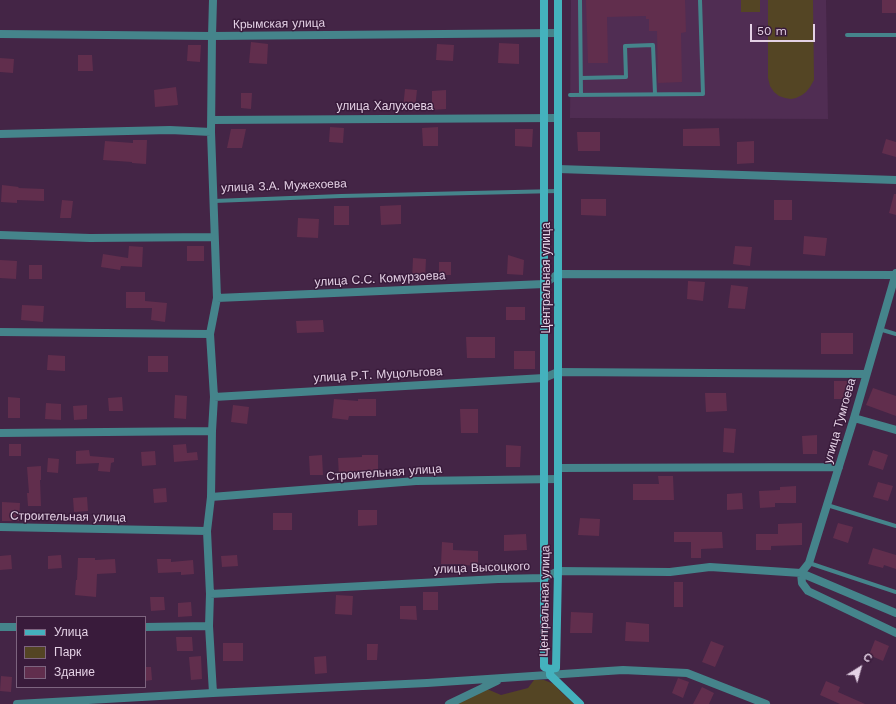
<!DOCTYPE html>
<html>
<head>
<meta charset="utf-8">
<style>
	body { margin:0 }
	#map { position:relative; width:896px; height:704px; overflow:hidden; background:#442546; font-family:"Work Sans",sans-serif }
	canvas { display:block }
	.legend { position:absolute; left:16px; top:616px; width:130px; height:72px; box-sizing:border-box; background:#391b3b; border:1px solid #7d647f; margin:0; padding:5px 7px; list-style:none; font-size:12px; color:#e4d1e5 }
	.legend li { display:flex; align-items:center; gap:8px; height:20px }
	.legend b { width:20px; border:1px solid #7d647f }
	.north { position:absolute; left:840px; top:648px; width:40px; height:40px; -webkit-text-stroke:3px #391b3b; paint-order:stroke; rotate:37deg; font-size:11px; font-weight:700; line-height:16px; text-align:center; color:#e4d1e5 }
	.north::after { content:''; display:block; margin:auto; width:14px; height:18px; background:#e4d1e5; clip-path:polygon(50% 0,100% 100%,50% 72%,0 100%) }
	.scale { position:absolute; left:750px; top:24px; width:65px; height:18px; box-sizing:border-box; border:2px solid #e4d1e5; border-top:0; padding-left:5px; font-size:12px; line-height:14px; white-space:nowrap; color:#e4d1e5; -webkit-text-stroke:3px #391b3b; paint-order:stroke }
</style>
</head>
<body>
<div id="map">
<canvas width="896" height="704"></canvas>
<ul class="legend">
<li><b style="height:5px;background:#44b2bd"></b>Улица</li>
<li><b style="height:11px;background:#544524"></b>Парк</li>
<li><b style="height:11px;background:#612e4d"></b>Здание</li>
</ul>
<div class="north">С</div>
<div class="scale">50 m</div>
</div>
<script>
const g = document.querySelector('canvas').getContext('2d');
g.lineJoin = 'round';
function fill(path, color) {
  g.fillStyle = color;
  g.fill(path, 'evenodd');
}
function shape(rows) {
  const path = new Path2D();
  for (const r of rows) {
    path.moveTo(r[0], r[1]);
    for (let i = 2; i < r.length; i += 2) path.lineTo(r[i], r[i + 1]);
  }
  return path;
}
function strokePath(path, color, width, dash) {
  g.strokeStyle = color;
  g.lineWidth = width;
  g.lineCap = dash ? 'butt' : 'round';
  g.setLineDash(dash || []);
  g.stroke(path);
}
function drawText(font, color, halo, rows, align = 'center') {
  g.font = font + ' "Work Sans",sans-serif';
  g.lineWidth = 3;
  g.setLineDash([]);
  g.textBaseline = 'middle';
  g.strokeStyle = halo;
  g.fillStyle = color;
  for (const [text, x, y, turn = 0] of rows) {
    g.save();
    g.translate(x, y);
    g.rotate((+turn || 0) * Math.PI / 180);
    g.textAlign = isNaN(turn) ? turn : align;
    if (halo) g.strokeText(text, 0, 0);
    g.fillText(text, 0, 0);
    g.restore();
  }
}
fill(shape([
	[571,0,826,0,828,119,570,118]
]), '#502d53');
fill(shape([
	[741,0,760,0,760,12,741,12],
	[768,0,813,0,814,80,810,87,806,92,802,95,796,98,791,99,785,98,779,96,774,92,770,86,768,78],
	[534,680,544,680,554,684,560,691,574,704,453,704,487,689,501,695,528,688]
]), '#544524');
fill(shape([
	[586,0,685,0,686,32,681,33,682,82,658,83,657,31,649,31,649,19,646,19,646,16,607,17,608,63,588,63],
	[882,0,896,0,896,13,882,13],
	[251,42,268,44,267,64,249,63],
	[499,43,519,44,519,64,498,63],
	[437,44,454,45,453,61,436,60],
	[188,45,201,45,200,62,187,61],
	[78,55,92,55,93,71,78,71],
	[0,58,14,59,13,73,0,72],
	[176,87,178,105,155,107,154,90],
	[405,89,417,90,415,109,403,108],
	[446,90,446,109,432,110,432,91],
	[241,93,252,93,251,109,241,108],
	[330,127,344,128,343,143,329,142],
	[438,127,438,146,423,146,422,128],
	[719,128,720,146,683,146,683,129],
	[231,129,246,129,242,148,227,148],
	[515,129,533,129,532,147,515,146],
	[577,132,600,132,600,151,578,151],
	[886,139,896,142,896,157,882,153],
	[133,140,147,140,146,164,132,163,132,162,103,160,105,141,133,143],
	[754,141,754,163,737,164,737,142],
	[2,185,19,187,18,188,44,189,44,201,17,200,17,203,1,202],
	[894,194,896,194,896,215,889,213],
	[581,199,606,199,606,216,581,215],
	[62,200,73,201,71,218,60,218],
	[774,200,792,200,792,220,774,220],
	[401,205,401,224,381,225,380,206],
	[334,206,349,206,349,225,334,225],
	[298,218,319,219,318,238,297,237],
	[804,236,827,238,825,256,803,254],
	[129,246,143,247,142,267,121,266,120,270,101,267,103,254,128,258],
	[187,246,204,246,204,261,187,261],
	[735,246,752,247,750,266,733,264],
	[508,255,524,260,523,275,507,274],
	[413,258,426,259,425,280,412,279],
	[0,260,17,261,16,279,0,278],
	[439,262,451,262,451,275,439,275],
	[29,265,42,265,42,279,29,279],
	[688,281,705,282,703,301,687,299],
	[731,285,748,287,745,309,728,308],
	[126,292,145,292,145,301,167,303,165,322,151,320,152,308,126,308],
	[22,305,44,306,43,322,21,320],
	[506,307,525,307,525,320,506,320],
	[323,320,324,332,297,333,296,321],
	[821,333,853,333,853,354,821,354],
	[466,337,495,337,495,358,467,358],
	[514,351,535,351,535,369,514,369],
	[48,355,65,356,65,371,47,370],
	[148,356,168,356,168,372,148,372],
	[834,381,847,381,847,399,834,399],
	[873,388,896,396,896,416,866,405],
	[705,393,726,393,727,411,706,412],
	[175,395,187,396,186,419,174,418],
	[8,397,20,398,20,418,8,418],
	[122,397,123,411,109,411,108,398],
	[334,399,358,401,358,399,376,399,376,416,349,416,348,420,332,418],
	[46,403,61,404,61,420,45,419],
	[87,405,87,419,74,420,73,406],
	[233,405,249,407,247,424,231,422],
	[460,409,478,409,478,433,461,433],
	[724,428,736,429,734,453,723,452],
	[817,435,817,454,803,454,802,436],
	[9,444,21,444,21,456,9,456],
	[186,444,187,453,197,452,198,460,174,462,173,445],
	[506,445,521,446,520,467,506,467],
	[89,450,90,456,114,458,114,462,111,463,110,472,98,471,99,463,76,464,76,451],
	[873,450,888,455,883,470,868,465],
	[155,451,156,465,142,466,141,452],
	[322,455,323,475,310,475,309,456],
	[362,455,378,455,378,476,351,476,351,477,339,477,338,458,362,457],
	[48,458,59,459,58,473,47,472],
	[41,466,41,480,40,480,41,506,28,506,27,493,29,493,27,467],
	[658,476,673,476,674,500,633,500,633,484,659,484],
	[878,482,893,486,888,501,873,497],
	[796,486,796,503,775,503,775,507,760,508,759,491,780,490,780,487],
	[166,488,167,502,154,503,153,489],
	[742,493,743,509,727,510,727,494],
	[87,497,88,511,74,512,73,498],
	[2,502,20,503,19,521,2,521],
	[358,510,377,510,377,525,358,526],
	[273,513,292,513,292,530,273,530],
	[580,518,600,519,599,536,578,535],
	[802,523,802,545,771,546,771,550,756,550,756,534,778,534,778,524],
	[838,523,853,527,848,543,833,538],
	[674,532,722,532,723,548,701,549,701,558,691,558,691,542,674,542],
	[526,534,527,550,504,551,504,535],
	[442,542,453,543,453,550,478,551,478,566,463,565,463,564,441,564],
	[873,548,896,555,896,569,884,565,883,568,868,564],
	[11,555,12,569,0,570,0,556],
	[61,555,62,568,48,569,48,556],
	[237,555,238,566,222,567,221,556],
	[78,558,95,558,95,560,115,559,116,573,97,574,96,597,75,595,76,580,77,580],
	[157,559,171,559,171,562,193,560,194,574,181,575,181,572,158,573],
	[674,582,683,582,683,607,674,607],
	[423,592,438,592,438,610,423,610],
	[336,595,353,596,352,615,335,614],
	[150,597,164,597,165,610,151,611],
	[191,602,192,616,178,617,178,603],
	[400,606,416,606,417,620,400,619],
	[571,612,593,613,592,633,570,633],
	[626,622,649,624,649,642,625,641],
	[176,637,192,637,193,651,177,651],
	[875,640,889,646,883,661,869,655],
	[711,641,724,646,715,667,702,662],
	[223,643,243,643,243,661,223,661],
	[367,644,378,644,377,660,367,660],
	[201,656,202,679,191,680,189,657],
	[326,656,327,673,315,674,314,657],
	[145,667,151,667,152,680,145,681],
	[1,676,12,677,11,692,0,691],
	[678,678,689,682,683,698,672,693],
	[826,681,840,687,838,692,865,704,840,704,820,695],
	[702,687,714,693,709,704,693,704]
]), '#612e4d');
strokePath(shape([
	[580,0,581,95],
	[847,35,896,35],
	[581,78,626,77,625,46,653,45,655,94],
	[570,95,703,94,700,0],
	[214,201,341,196,558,191],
	[879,329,896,334],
	[827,505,896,526],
	[809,563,896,592]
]), '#45848b', 4);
strokePath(shape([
	[213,0,212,36,211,132,217,298,210,334,214,397,212,431,211,497,207,531,210,594,209,626,213,693],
	[0,34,212,36,558,33],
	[212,120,558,118],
	[0,134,170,130,211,132],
	[558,169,896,180],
	[0,235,90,238,214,237],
	[217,298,544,284,558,274,896,275],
	[0,332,210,334],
	[214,397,544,378,558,372,866,374],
	[854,418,896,430],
	[0,433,212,431],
	[558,468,839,467],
	[211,497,416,481,558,479],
	[0,527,207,531],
	[801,573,809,563,854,418,896,273],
	[801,573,802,583,808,591,896,633],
	[210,594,498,579,544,578,558,571,670,572,710,567,801,573,896,613],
	[0,627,17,627],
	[145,627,209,626],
	[17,704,213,693,427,683,623,670,687,673,766,704],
	[449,704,497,681]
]), '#45848b', 8);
strokePath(shape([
	[544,0,544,667,550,669,556,668,558,571,558,0],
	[550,669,550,675,580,704]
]), '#44b2bd', 8);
drawText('12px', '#e4d1e5', '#391b3b', [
	["Крымская улица",279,24,-1],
	["улица Халухоева",385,106],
	["улица З.А. Мужехоева",284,186,-2],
	["Центральная улица",546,278,-90],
	["улица С.С. Комурзоева",380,279,-3],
	["улица Р.Т. Муцольгова",378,375,-3],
	["улица Тумгоева",840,421,-74],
	["Строительная улица",384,473,-4],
	["Строительная улица",68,517,1],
	["улица Высоцкого",482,568,-2],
	["Центральная улица",545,601,-89]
]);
</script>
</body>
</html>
